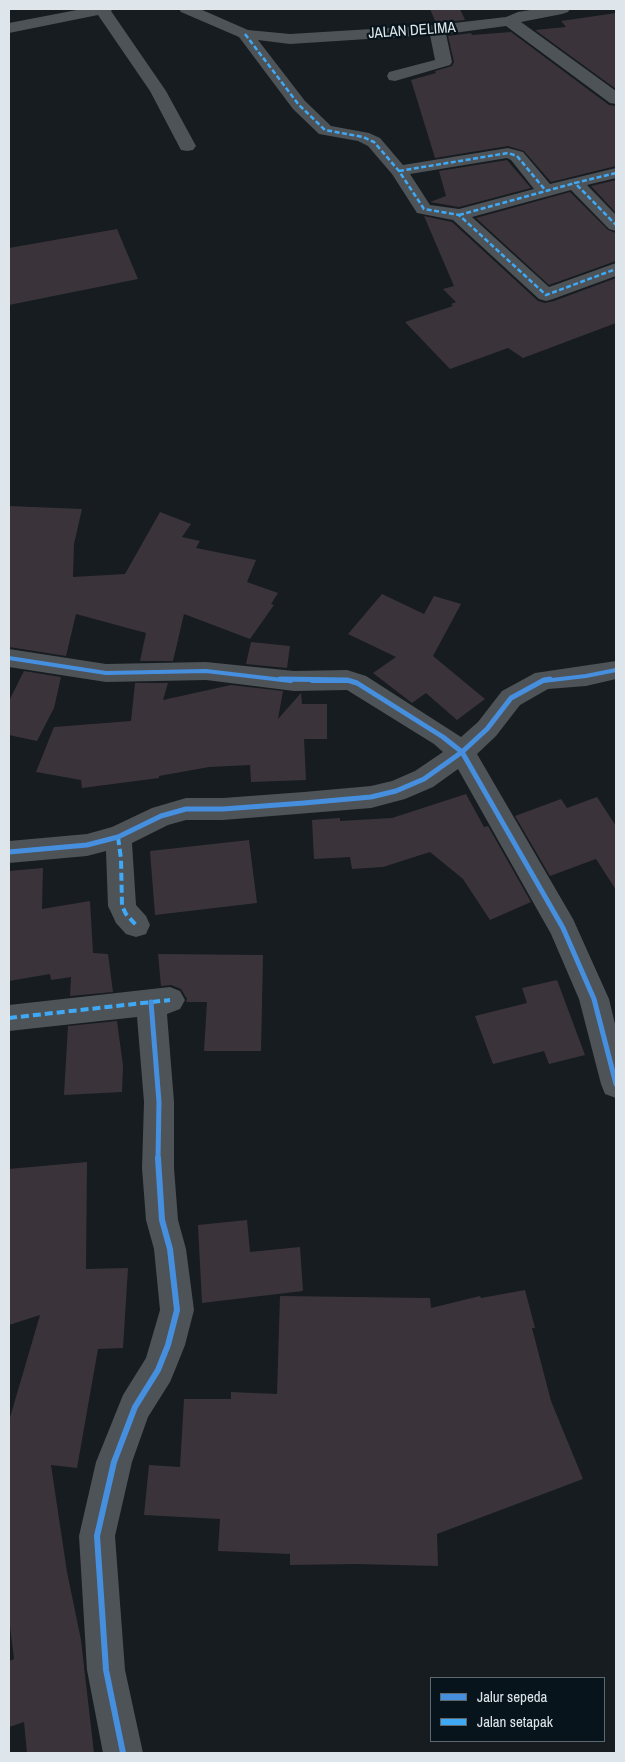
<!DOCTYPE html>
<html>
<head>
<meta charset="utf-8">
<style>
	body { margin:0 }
	#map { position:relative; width:625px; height:1762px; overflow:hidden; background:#161c20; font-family:"Archivo Narrow",sans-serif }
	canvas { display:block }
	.frame { position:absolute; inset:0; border:10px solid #dee6ec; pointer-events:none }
	.legend { position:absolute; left:430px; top:1677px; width:175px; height:65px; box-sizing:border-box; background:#08141b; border:1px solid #5e686f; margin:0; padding:6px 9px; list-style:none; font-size:15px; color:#dee6ec }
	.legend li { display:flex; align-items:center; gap:10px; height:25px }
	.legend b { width:25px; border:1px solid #5e686f }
</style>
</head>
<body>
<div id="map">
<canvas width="625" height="1762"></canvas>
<div class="frame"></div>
<ul class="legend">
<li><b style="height:6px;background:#468fdf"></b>Jalur sepeda</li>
<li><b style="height:6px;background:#3fa9f5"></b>Jalan setapak</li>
</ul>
</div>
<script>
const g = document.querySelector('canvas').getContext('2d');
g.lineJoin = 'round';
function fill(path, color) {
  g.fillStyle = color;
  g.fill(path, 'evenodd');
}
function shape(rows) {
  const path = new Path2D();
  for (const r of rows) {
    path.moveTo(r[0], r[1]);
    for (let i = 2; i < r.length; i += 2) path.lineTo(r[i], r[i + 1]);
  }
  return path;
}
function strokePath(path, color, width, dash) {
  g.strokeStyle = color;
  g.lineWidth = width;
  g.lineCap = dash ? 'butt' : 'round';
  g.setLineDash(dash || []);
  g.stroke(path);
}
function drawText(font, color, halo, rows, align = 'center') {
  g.font = font + ' "Archivo Narrow",sans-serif';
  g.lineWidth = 4.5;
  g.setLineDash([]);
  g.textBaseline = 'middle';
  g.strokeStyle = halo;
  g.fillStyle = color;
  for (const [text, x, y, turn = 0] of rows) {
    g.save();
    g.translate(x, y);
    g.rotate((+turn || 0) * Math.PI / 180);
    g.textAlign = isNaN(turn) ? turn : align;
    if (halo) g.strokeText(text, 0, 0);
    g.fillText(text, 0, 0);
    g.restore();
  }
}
fill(shape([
	[430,9,460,9,465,20,436,23],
	[616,13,616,89,535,30,566,27,561,21],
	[511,32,609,105,616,106,616,166,551,182,524,151,508,146,435,158,411,80,436,73,435,71,452,66,454,62,448,36,471,33,472,35],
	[507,160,531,188,459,207,430,202,446,196,439,171],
	[616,180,616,213,591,186],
	[570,192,608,230,616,233,616,261,549,285,476,218],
	[424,216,452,222,538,301,545,303,554,301,616,278,616,323,523,358,508,348,450,369,405,322,453,306,451,304,456,302,443,289,454,286],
	[117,229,138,279,9,305,9,248],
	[9,506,82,509,74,544,73,577,125,574,160,512,191,524,182,537,200,541,196,548,256,560,247,582,278,593,271,604,274,605,250,639,184,614,173,661,140,661,146,633,76,614,66,656,9,647],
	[382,594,424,614,434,596,461,604,433,656,485,699,457,720,426,693,412,703,373,673,396,657,348,634],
	[251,642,290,646,287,668,246,664],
	[24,671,61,677,54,708,37,741,9,735,9,701],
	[135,683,168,683,163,700,231,685,283,691,278,719,301,693,302,704,327,704,327,739,304,739,306,780,251,782,250,765,209,767,159,776,159,778,82,788,81,780,36,772,54,727,131,721],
	[466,794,484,827,488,826,531,902,490,920,463,879,430,852,383,867,352,869,350,857,314,859,312,820,340,818,340,821,392,818],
	[597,797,616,826,616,890,596,859,550,876,515,816,561,799,567,808],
	[249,840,257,903,155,915,150,851],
	[43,868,42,909,90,901,93,953,108,954,113,992,70,996,71,977,51,980,50,974,9,981,9,871],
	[158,954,263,955,261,1051,204,1051,207,1002,186,1002,187,999,181,989,171,985,161,986],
	[557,980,585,1055,549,1064,544,1051,493,1064,475,1016,527,1003,522,988],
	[117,1021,123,1066,122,1092,64,1095,68,1026],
	[87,1162,86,1269,128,1268,123,1348,98,1349,77,1468,51,1465,67,1572,81,1640,94,1753,27,1753,24,1722,9,1727,9,1661,14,1659,9,1618,9,1421,40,1315,9,1325,9,1169],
	[247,1220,250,1252,300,1247,303,1291,202,1303,198,1225],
	[525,1290,535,1328,532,1328,551,1401,583,1479,437,1534,438,1566,356,1564,290,1565,290,1554,218,1551,220,1519,144,1515,149,1465,180,1467,184,1399,231,1399,231,1392,277,1394,280,1296,430,1298,431,1308,480,1296,481,1298]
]), '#3b333a');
fill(shape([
	[82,9,113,9,111,11,166,91,196,146,193,150,187,151,181,150,150,91,98,15,9,33,9,23,82,9],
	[179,9,200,9,248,30,290,34,437,25,506,17,518,12,536,9,570,9,568,12,562,14,521,22,616,91,616,104,610,103,506,26,446,34,452,62,450,65,395,81,389,80,387,76,389,72,435,60,430,35,290,44,258,40,305,101,331,126,369,133,380,138,403,165,508,148,523,152,550,184,616,168,616,178,587,185,616,215,616,231,609,229,571,190,472,217,549,287,616,263,616,276,553,299,546,301,539,299,453,220,417,213,392,174,368,146,358,141,319,134,293,109,239,37,181,12,179,9],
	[507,158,511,160,534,189,459,209,430,205,410,174,507,158],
	[9,649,106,664,206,662,294,671,347,670,366,676,461,737,478,722,502,691,535,673,616,661,616,679,586,686,548,689,520,705,496,736,477,754,573,919,609,999,616,1028,616,1098,605,1094,601,1084,579,999,551,934,458,769,433,787,405,799,371,808,223,820,186,820,168,825,132,843,136,905,146,916,150,925,146,934,136,937,126,934,116,923,108,906,106,851,87,856,9,863,9,841,87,834,112,827,152,808,186,798,223,798,304,792,371,786,392,781,415,771,443,752,434,744,347,690,294,691,206,680,106,682,9,667,9,649],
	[170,987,180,991,185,1000,180,1009,167,1014,174,1102,174,1168,178,1220,186,1249,194,1310,185,1345,175,1370,170,1382,148,1417,132,1462,115,1536,125,1670,143,1753,103,1753,87,1670,79,1536,96,1462,123,1395,146,1358,160,1310,154,1249,146,1220,142,1168,144,1102,137,1017,9,1031,9,1005,170,987]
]), '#4e5357');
strokePath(shape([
	[245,34,299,105,325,130,363,137,374,142,399,171,424,209,459,215,546,295,616,269],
	[399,171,508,153,517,156,546,191],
	[616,173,575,183,616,225],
	[459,215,575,183]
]), '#3fa9f5', 2.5, [5, 2.5]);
strokePath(shape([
	[118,837,121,859,122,906,126,914,136,925],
	[9,1018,170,1000]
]), '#3fa9f5', 4, [8, 4]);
strokePath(shape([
	[9,658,106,673,206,671,291,681],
	[312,681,349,681],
	[543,681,586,676,616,670]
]), '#468fdf', 4);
strokePath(shape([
	[280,679,347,680,357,683,443,737,462,752,563,928,594,999,616,1084],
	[9,852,87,845,118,837,161,816,186,809,223,809,304,803,371,797,396,791,424,779,462,752,487,729,511,698,544,680,550,679],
	[151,1002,159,1102,158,1159]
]), '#468fdf', 5);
strokePath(shape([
	[123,1753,106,1670,97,1536,114,1462,135,1407,158,1370,168,1345,177,1310,170,1249,162,1220,158,1158]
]), '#468fdf', 6);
drawText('15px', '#dee6ec', '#08141b', [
	["JALAN DELIMA",412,31,-4]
]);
</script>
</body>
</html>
